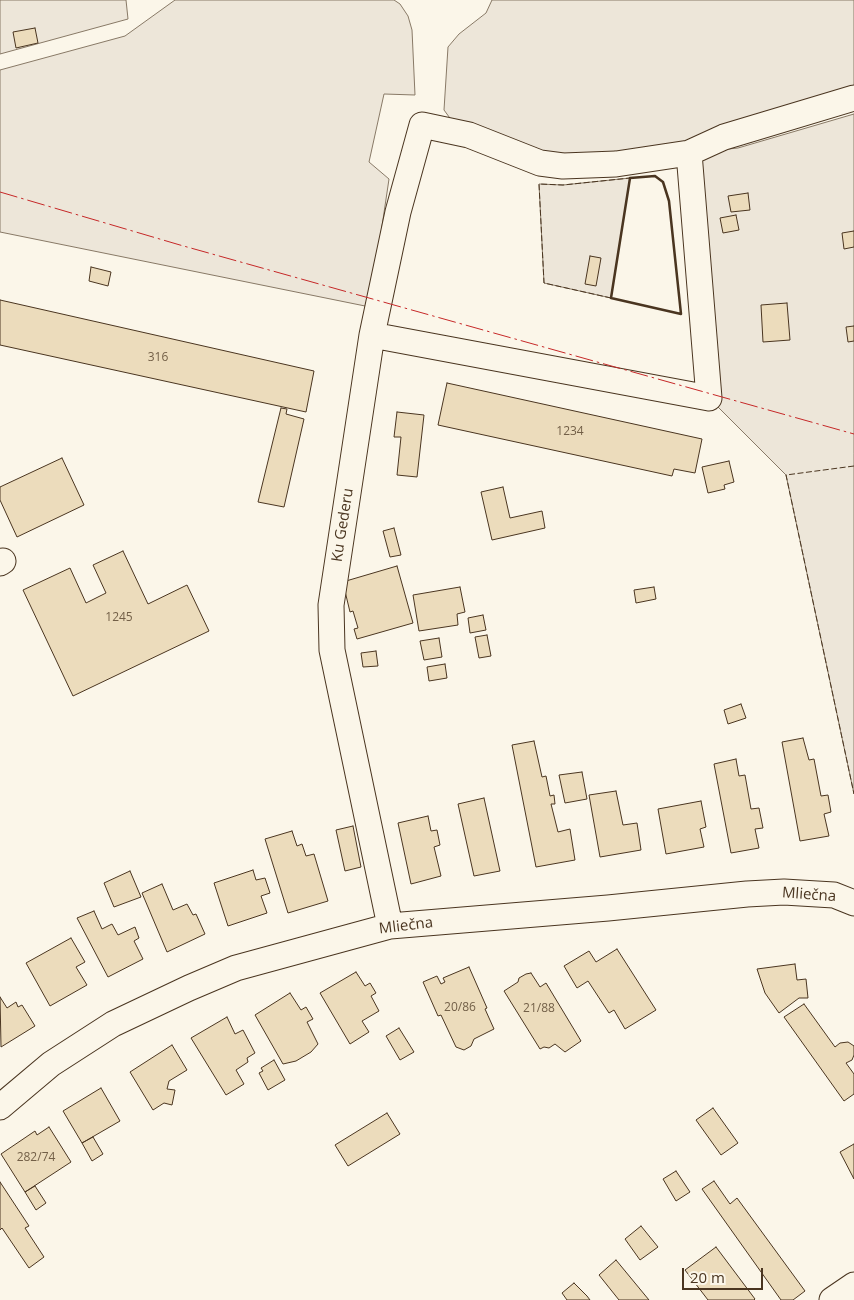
<!DOCTYPE html>
<html>
<head>
<meta charset="utf-8">
<style>
	body { margin:0 }
	#map { position:relative; width:854px; height:1300px; overflow:hidden; background:#fbf6e9; font-family:"Open Sans",sans-serif }
	canvas { display:block }
	.scale { position:absolute; left:682px; top:1268px; width:81px; height:22px; box-sizing:border-box; border:2px solid #4a3520; border-top:0; padding-left:6px; font-size:15px; line-height:18px; white-space:nowrap; color:#4a3520; -webkit-text-stroke:4px #fbf6e9; paint-order:stroke }
</style>
</head>
<body>
<div id="map">
<canvas width="854" height="1300"></canvas>
<div class="scale">20 m</div>
</div>
<script>
const g = document.querySelector('canvas').getContext('2d');
g.lineJoin = 'round';
function fill(path, color) {
  g.fillStyle = color;
  g.fill(path, 'evenodd');
}
function shape(rows) {
  const path = new Path2D();
  for (const r of rows) {
    path.moveTo(r[0], r[1]);
    for (let i = 2; i < r.length; i += 2) path.lineTo(r[i], r[i + 1]);
  }
  return path;
}
function strokePath(path, color, width, dash) {
  g.strokeStyle = color;
  g.lineWidth = width;
  g.lineCap = dash ? 'butt' : 'round';
  g.setLineDash(dash || []);
  g.stroke(path);
}
function drawText(font, color, halo, rows, align = 'center') {
  g.font = font + ' "Open Sans",sans-serif';
  g.lineWidth = 4;
  g.setLineDash([]);
  g.textBaseline = 'middle';
  g.strokeStyle = halo;
  g.fillStyle = color;
  for (const [text, x, y, turn = 0] of rows) {
    g.save();
    g.translate(x, y);
    g.rotate((+turn || 0) * Math.PI / 180);
    g.textAlign = isNaN(turn) ? turn : align;
    if (halo) g.strokeText(text, 0, 0);
    g.fillText(text, 0, 0);
    g.restore();
  }
}
const green = shape([
	[0,0,126,0,128,19,0,54,0,0],
	[175,0,394,0,400,4,408,16,412,30,415,95,384,94,369,162,389,179,370,307,0,232,0,70,125,36,175,0],
	[492,0,854,0,854,90,698,140,652,149,567,158,455,125,444,110,448,47,459,34,486,13,492,0],
	[854,114,854,794,786,475,709,398,689,153,738,148,854,114],
	[630,178,611,298,544,283,539,184,563,185,630,178]
]);
fill(green, '#ede6d9');
strokePath(green, '#887966', 1);
const building = shape([
	[35,28,38,43,16,48,13,32,35,28],
	[748,193,750,210,731,212,728,196,748,193],
	[736,215,739,230,723,233,720,218,736,215],
	[854,231,854,247,844,249,842,233,854,231],
	[590,256,601,258,596,286,585,284,590,256],
	[91,267,111,272,108,286,89,281,91,267],
	[0,300,314,371,306,412,0,345,0,300],
	[787,303,790,340,763,342,761,305,787,303],
	[854,326,854,341,848,342,846,327,854,326],
	[447,383,702,439,695,473,674,469,672,476,438,425,447,383],
	[281,408,287,409,286,414,304,419,284,507,258,502,281,408],
	[397,412,424,415,417,477,397,475,401,437,394,437,397,412],
	[62,458,84,505,17,537,0,500,0,487,62,458],
	[729,461,734,482,724,485,725,489,708,493,702,467,729,461],
	[503,487,510,518,542,511,545,528,492,540,481,492,503,487],
	[394,528,401,555,390,557,383,531,394,528],
	[123,551,148,604,187,585,209,631,73,696,23,590,70,568,86,603,106,593,93,565,123,551],
	[397,566,413,623,357,639,354,629,358,628,353,611,350,612,344,587,346,581,397,566],
	[460,587,465,612,457,614,458,625,419,631,413,595,460,587],
	[654,587,656,599,636,603,634,590,654,587],
	[483,615,486,630,470,633,468,618,483,615],
	[487,635,491,656,479,658,475,637,487,635],
	[439,638,442,657,424,660,420,641,439,638],
	[376,651,378,666,363,667,361,653,376,651],
	[445,664,447,678,429,681,427,667,445,664],
	[741,704,746,718,728,724,724,710,741,704],
	[803,738,809,760,814,759,821,796,828,795,831,812,824,814,829,836,800,841,782,742,803,738],
	[534,741,542,777,546,776,550,796,554,795,555,804,551,804,558,832,570,829,575,860,536,867,512,745,534,741],
	[736,759,739,776,745,775,751,809,759,808,763,828,755,829,759,848,731,853,714,764,736,759],
	[582,772,587,799,565,803,559,775,582,772],
	[616,791,623,825,637,823,641,850,600,857,589,795,616,791],
	[484,798,500,871,474,876,458,804,484,798],
	[701,801,706,827,700,829,704,847,666,854,658,809,701,801],
	[428,816,431,831,437,830,440,845,434,847,441,876,411,884,398,823,428,816],
	[353,826,361,867,345,871,336,830,353,826],
	[292,831,297,846,302,844,306,856,314,854,328,901,288,913,265,839,292,831],
	[253,870,256,880,265,878,270,893,261,896,267,913,228,926,214,883,253,870],
	[130,871,141,897,114,907,104,883,130,871],
	[162,884,173,910,187,904,193,915,196,914,205,934,167,952,142,893,162,884],
	[94,911,102,929,112,924,118,935,135,927,139,938,134,941,143,959,108,977,77,918,94,911],
	[71,938,85,962,76,967,87,985,50,1006,26,963,71,938],
	[617,949,656,1010,625,1029,614,1010,609,1013,588,981,577,988,564,966,589,951,596,962,617,949],
	[795,964,797,980,806,979,808,998,799,998,779,1013,765,993,757,969,795,964],
	[469,967,487,1008,485,1009,494,1029,474,1039,471,1046,464,1050,456,1047,441,1015,438,1016,423,982,437,976,441,984,445,982,443,978,469,967],
	[356,972,365,986,370,983,376,993,371,996,379,1011,362,1021,369,1032,350,1044,320,993,356,972],
	[531,973,540,987,546,983,581,1041,565,1052,555,1044,549,1048,544,1047,540,1049,504,991,518,982,519,978,526,974,531,973],
	[290,993,301,1010,306,1007,313,1019,307,1022,318,1044,311,1052,296,1061,283,1064,255,1015,290,993],
	[0,997,7,1008,16,1002,18,1007,22,1005,35,1026,1,1047,0,997],
	[804,1004,835,1047,840,1043,848,1042,854,1046,854,1055,852,1060,846,1063,854,1074,854,1094,844,1101,784,1017,804,1004],
	[227,1017,235,1034,243,1030,255,1053,247,1058,248,1062,236,1070,244,1084,226,1095,191,1038,227,1017],
	[399,1028,414,1052,400,1060,386,1036,399,1028],
	[172,1045,187,1070,169,1081,167,1089,175,1090,172,1105,164,1103,153,1110,130,1072,172,1045],
	[274,1060,285,1080,268,1090,259,1073,263,1071,261,1068,274,1060],
	[101,1088,120,1121,82,1143,63,1111,101,1088],
	[713,1108,738,1143,721,1155,696,1120,713,1108],
	[387,1113,400,1134,348,1166,335,1145,387,1113],
	[49,1127,71,1162,25,1192,1,1154,35,1131,37,1135,49,1127],
	[93,1137,103,1154,92,1161,82,1143,93,1137],
	[854,1144,854,1179,840,1152,854,1144],
	[676,1171,690,1192,676,1201,663,1179,676,1171],
	[714,1181,730,1204,737,1198,805,1291,793,1300,781,1300,702,1189,714,1181],
	[0,1182,29,1226,25,1228,44,1257,29,1268,2,1228,0,1230,0,1182],
	[35,1186,46,1203,36,1210,25,1192,35,1186],
	[641,1226,658,1247,640,1260,625,1239,641,1226],
	[716,1247,755,1299,754,1300,708,1300,685,1270,716,1247],
	[616,1260,649,1300,619,1300,599,1275,616,1260],
	[574,1283,587,1296,590,1300,567,1300,562,1293,574,1283]
]);
fill(building, '#ecdcbc');
strokePath(building, '#4a3520', 1);
const street = shape([
	[372,335,709,398,689,153,724,137,854,98],
	[0,563,3,561],
	[390,926,332,650,331,605,372,335,398,212,422,125,469,135,540,163,563,166,616,164,689,153],
	[0,1107,51,1064,113,1024,189,988,236,968,390,926,608,908,747,894,784,892,817,894,834,895,854,903],
	[832,1300,854,1285]
]);
strokePath(street, '#4a3520', 27);
strokePath(street, '#fbf6e9', 25);
strokePath(shape([
	[611,298,544,283,539,184,563,185,630,178],
	[854,466,786,475,854,794]
]), '#4a3520', 1, [6, 2.5]);
strokePath(shape([
	[655,176,663,182,669,201,681,314,611,298,630,178,655,176]
]), '#4a3520', 2.5);
strokePath(shape([
	[0,192,180,245,854,434]
]), '#c62828', 1, [18, 4, 2.5, 4]);
drawText('12px', '#725f47', null, [
	["316",158,358],
	["1234",570,432],
	["1245",119,618],
	["20/86",460,1008],
	["21/88",539,1009],
	["282/74",36,1158]
]);
drawText('15px', '#4a3520', '#fbf6e9', [
	["Ku Gederu",343,525,-81],
	["Mliečna",809,895,4],
	["Mliečna",406,926,-7]
]);
</script>
</body>
</html>
